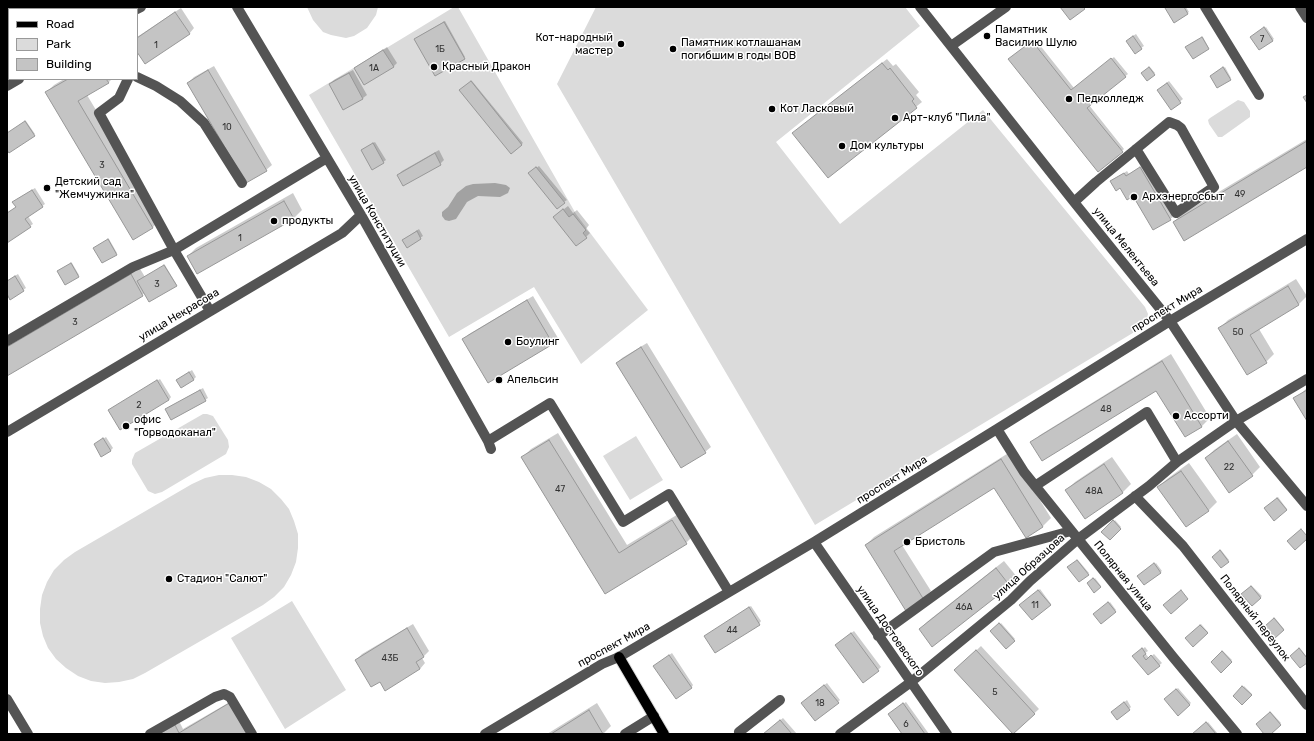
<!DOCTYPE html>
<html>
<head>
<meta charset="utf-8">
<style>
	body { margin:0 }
	#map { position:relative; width:1314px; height:741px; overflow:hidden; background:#fff; font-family:Rubik,sans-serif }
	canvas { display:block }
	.frame { position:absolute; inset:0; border:8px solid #000; pointer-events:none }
	.legend { position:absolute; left:8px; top:8px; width:130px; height:72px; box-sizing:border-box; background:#fff; border:1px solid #999; margin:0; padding:5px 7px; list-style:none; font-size:12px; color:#000 }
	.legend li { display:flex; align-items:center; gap:8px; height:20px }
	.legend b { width:20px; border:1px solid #999 }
</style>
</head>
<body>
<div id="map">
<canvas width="1314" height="741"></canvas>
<div class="frame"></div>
<ul class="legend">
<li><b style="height:5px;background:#000"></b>Road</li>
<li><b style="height:11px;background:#dbdbdb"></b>Park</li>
<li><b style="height:11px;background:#c4c4c4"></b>Building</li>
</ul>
</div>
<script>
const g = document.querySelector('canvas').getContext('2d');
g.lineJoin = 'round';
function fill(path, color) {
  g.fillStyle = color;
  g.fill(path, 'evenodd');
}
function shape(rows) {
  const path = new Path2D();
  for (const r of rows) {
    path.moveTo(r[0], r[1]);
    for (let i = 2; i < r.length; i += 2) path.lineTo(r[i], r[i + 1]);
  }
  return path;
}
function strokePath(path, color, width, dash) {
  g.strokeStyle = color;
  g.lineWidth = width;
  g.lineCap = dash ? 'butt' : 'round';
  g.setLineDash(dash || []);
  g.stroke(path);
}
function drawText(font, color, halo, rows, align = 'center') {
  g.font = font + ' Rubik,sans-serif';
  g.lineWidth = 3;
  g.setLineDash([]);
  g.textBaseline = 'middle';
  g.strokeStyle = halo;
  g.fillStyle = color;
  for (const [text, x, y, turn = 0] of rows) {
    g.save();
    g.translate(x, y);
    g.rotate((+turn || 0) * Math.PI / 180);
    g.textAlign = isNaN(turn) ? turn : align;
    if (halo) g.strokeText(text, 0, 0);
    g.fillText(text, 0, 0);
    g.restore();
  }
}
fill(shape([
	[307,7,378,7,376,15,367,28,354,36,346,38,331,35,323,32,313,20],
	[454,7,458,7,576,214,648,310,581,364,534,287,449,337,309,95],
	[596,7,905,7,920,26,776,142,840,224,983,110,1145,307,1148,314,1146,322,1141,328,815,525,557,84],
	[1238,100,1244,102,1250,111,1250,117,1222,137,1218,137,1209,124,1208,120,1210,118],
	[203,414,207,414,213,416,228,440,229,447,226,454,162,492,155,494,148,491,132,464,132,460,135,453],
	[636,436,663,480,630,500,603,456],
	[219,475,232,475,246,477,259,482,271,489,281,499,289,509,294,521,298,534,298,548,296,562,291,575,284,587,274,597,263,605,145,673,133,679,119,682,105,683,91,681,78,676,66,668,56,659,48,648,43,636,40,623,40,609,42,595,47,582,54,570,64,560,75,552,192,484,205,478],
	[292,601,346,690,285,729,231,638]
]), '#dbdbdb');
fill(shape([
	[495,183,506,185,510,188,508,193,500,197,478,196,467,202,456,219,449,221,445,220,442,216,442,212,448,207,457,193,466,186,473,184]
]), '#a2a2a2');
fill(shape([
	[7,7,29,7,30,9,9,9,9,35,7,31],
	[1167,7,1186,7,1189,12,1174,21],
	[181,8,194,28,189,34,137,50,137,37],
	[445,21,465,57,436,74,416,38],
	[1266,27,1274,39,1259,49,1252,36],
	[1136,34,1144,46,1135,52,1130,38],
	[1203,37,1209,48,1208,49,1188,46],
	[1035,39,1074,88,1114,57,1128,74,1089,105,1124,149,1122,151,1012,57],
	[387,47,397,63,393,67,355,68,359,65],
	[887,59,893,66,896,64,919,92,916,95,922,102,828,177,799,128],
	[214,66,272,165,266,170,188,83,194,77],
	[1150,67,1155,73,1147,79,1142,73],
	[1225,67,1231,78,1218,87,1212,75],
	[353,70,367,95,363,98,330,84,334,80],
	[64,79,112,79,108,83,87,95,161,219,153,227,133,239,46,93,54,85],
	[472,81,523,143,511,153,461,90],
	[1169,81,1183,99,1171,109,1160,88],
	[26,121,35,134,7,149,7,134],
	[1307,139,1307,166,1174,222,1182,214],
	[375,142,386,160,383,162,362,150],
	[439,150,444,160,440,164,398,175,402,171],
	[539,166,567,200,564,202,532,171],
	[1143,166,1173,217,1170,219,1111,181,1127,171,1129,174],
	[35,188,45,204,28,216,33,224,30,226,7,242,7,213,17,207,16,200],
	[293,193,302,210,294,218,198,273,188,256,196,248],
	[568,206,573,213,577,210,589,225,586,229,590,233,586,237,559,213],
	[419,229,423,236,407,246,403,240],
	[109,239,117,253,116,254,95,247],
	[72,263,79,275,78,276,59,270],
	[165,265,177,285,176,286,145,293,7,375,7,345,139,267,145,277],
	[18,274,26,288,23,290,7,292,7,281],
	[1296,279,1307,296,1298,305,1259,329,1274,354,1266,362,1220,328,1228,320],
	[533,296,558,338,553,343,488,381,463,340,469,334],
	[647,343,711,447,705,452,617,363,622,358],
	[1171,354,1210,418,1202,426,1185,436,1157,389,1032,443,1040,435],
	[192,370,196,377,194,379,177,380],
	[160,379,171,397,169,400,109,410],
	[203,388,208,398,205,400,166,409],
	[1307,388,1307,419,1295,399],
	[558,433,627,545,680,513,694,535,686,543,605,592,522,458,531,449],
	[1237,434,1260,467,1252,475,1206,458,1214,450],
	[106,437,113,448,110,451,95,444],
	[1010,452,1051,518,1043,526,1026,536,995,487,902,545,931,591,923,599,866,545,874,537],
	[1112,457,1131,484,1123,492,1086,517,1067,490,1075,482],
	[1189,463,1217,502,1209,510,1186,526,1159,487,1167,479],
	[1278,497,1287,509,1275,519,1265,508],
	[1115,520,1121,527,1110,539,1103,532],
	[1221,550,1229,560,1221,567,1213,557],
	[1078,560,1089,573,1080,581,1069,567],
	[1004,561,1017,577,1009,585,933,645,920,629,928,621],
	[1156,563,1162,571,1144,584,1138,576],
	[1095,578,1101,586,1094,591,1088,583],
	[1252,586,1262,596,1252,605,1243,594],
	[1040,589,1051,604,1032,619,1021,605],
	[1110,602,1116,610,1101,623,1094,614],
	[751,606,761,621,759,624,705,636],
	[1275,618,1284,629,1275,637,1266,626],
	[1001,623,1015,639,1006,647,991,631],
	[413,624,429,651,422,658,425,663,420,669,380,680,356,660,362,654],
	[1201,624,1208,632,1193,645,1186,638],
	[854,631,881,667,878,670,836,645],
	[981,646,1039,709,1014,732,956,670],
	[1145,647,1148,651,1145,653,1149,658,1154,654,1162,663,1148,674,1136,654],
	[1300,648,1307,657,1307,661,1291,656],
	[1223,651,1232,660,1221,671,1212,662],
	[672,653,693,685,691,688,657,664],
	[827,683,840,700,838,702,805,701],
	[1244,686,1252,694,1242,704,1234,696],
	[1178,688,1191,703,1178,714,1165,699],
	[235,699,256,734,158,734,179,721,183,729],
	[1127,700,1131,707,1129,709,1115,710],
	[906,702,929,734,903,734,891,712],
	[597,703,611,726,603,734,547,734],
	[1271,712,1281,723,1269,734,1266,734,1257,724],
	[783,718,797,734,764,734],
	[1208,722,1218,734,1193,734]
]), '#0003');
const building = shape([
	[7,7,16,7,17,9,9,9,9,37,7,33,7,7],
	[51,7,93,7,90,9,48,9,51,7],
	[1060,7,1083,7,1085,9,1070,20,1060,7],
	[1166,7,1184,7,1188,14,1174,23,1165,8,1166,7],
	[175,12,190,34,145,64,137,52,137,38,175,12],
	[444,22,465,59,435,76,414,39,444,22],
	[1264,27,1273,41,1259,50,1250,37,1264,27],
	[1133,36,1142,49,1135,54,1126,41,1133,36],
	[1202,37,1209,49,1193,59,1185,47,1202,37],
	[1032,41,1071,90,1111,58,1126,77,1087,108,1123,152,1098,172,1008,59,1032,41],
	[383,50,394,67,364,85,354,68,383,50],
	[882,63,888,70,890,68,914,99,912,101,917,108,828,178,792,133,882,63],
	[1149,67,1155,75,1147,81,1141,73,1149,67],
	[1223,67,1231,80,1217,88,1210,76,1223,67],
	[208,70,267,171,246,183,187,83,208,70],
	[349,73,363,99,343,110,329,84,349,73],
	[68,79,106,79,109,83,78,101,153,228,133,240,45,92,68,79],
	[471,81,522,145,511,154,459,90,471,81],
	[1167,83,1181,103,1171,110,1157,90,1167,83],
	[1307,95,1307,103,1303,97,1307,95],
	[25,121,35,136,9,153,7,150,7,133,25,121],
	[1307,141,1307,167,1184,241,1173,222,1307,141],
	[373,143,384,163,372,170,361,150,373,143],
	[435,153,441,165,403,186,397,175,435,153],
	[536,167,565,203,557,209,528,173,536,167],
	[1140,167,1171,220,1153,230,1133,196,1127,200,1120,188,1116,191,1110,181,1124,173,1126,176,1140,167],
	[32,190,43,207,25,219,31,227,7,243,7,213,16,207,12,202,32,190],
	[284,201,294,219,197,274,187,256,284,201],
	[563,209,569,217,573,214,586,230,583,233,587,238,576,246,553,217,563,209],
	[417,231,421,239,407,248,402,240,417,231],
	[108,239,117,255,102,263,93,248,108,239],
	[71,263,79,277,65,285,57,271,71,263],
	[164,265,177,286,149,302,137,281,164,265],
	[131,274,143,296,7,376,7,347,131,274],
	[15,276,24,291,10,300,7,294,7,281,15,276],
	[1288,286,1299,305,1250,335,1267,363,1247,375,1218,328,1288,286],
	[527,300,553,344,488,383,462,339,527,300],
	[641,347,706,453,681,468,616,363,641,347],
	[1162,361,1202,427,1185,437,1156,391,1042,461,1030,442,1162,361],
	[189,372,194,380,181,388,176,380,189,372],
	[157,380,169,400,120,430,108,410,157,380],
	[200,390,206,401,171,420,165,409,200,390],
	[1307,390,1307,421,1293,398,1307,390],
	[103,438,111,451,101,457,94,444,103,438],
	[549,440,619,553,672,520,687,544,605,594,521,457,549,440],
	[1228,441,1253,476,1229,493,1205,458,1228,441],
	[1001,459,1043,527,1026,538,994,488,894,551,924,600,906,611,865,545,1001,459],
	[1104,464,1123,493,1085,519,1065,490,1104,464],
	[1181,471,1209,511,1186,527,1157,487,1181,471],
	[1277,498,1287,510,1274,521,1264,508,1277,498],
	[1113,520,1121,529,1110,540,1101,532,1113,520],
	[1301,529,1307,536,1307,539,1295,550,1287,541,1301,529],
	[1220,550,1229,562,1221,568,1212,557,1220,550],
	[1077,560,1089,575,1079,582,1067,567,1077,560],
	[1154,563,1161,573,1144,585,1137,576,1154,563],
	[996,568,1010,586,932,647,919,629,996,568],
	[1093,578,1101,587,1094,593,1087,583,1093,578],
	[1251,586,1261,598,1252,606,1241,594,1251,586],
	[1038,590,1051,605,1032,620,1019,605,1038,590],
	[1181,590,1188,599,1171,614,1163,605,1181,590],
	[1108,602,1116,612,1101,624,1093,614,1108,602],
	[749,607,760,625,715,653,704,636,749,607],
	[1274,618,1284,630,1275,638,1265,626,1274,618],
	[999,623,1015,641,1006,649,990,631,999,623],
	[1200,625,1208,633,1193,647,1185,638,1200,625],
	[407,628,424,657,416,662,420,669,385,691,380,682,371,687,355,660,407,628],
	[851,633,879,671,863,683,835,645,851,633],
	[1142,648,1146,654,1143,656,1146,660,1151,655,1160,666,1148,675,1132,656,1142,648],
	[1299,648,1307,658,1307,663,1300,668,1290,656,1299,648],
	[976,650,1035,714,1013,734,954,670,976,650],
	[1222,651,1232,662,1221,673,1211,662,1222,651],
	[669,655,692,688,676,699,653,666,669,655],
	[824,685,839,703,815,721,801,703,824,685],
	[1242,686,1252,695,1242,705,1233,696,1242,686],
	[1176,689,1190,705,1178,716,1164,699,1176,689],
	[231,702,250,734,159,734,175,725,179,733,231,702],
	[1124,702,1130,710,1117,720,1111,712,1124,702],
	[903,703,925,734,902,734,888,714,903,703],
	[589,710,603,734,551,734,589,710],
	[1270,712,1281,725,1271,734,1264,734,1256,724,1270,712],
	[780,720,792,734,763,734,780,720],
	[1206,722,1216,734,1192,734,1206,722]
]);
fill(building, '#c4c4c4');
strokePath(building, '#989898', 1);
const major = shape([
	[619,657,664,734]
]);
strokePath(major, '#dbdbdb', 12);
strokePath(shape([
	[123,7,124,9],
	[237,7,361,215,488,441,491,449],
	[920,7,1074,202,1170,321,1236,421,1307,506],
	[1205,7,1259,95],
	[1300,7,1307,18],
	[34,9,38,7],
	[137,9,141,7],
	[951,46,1006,7],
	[137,77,156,86,180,101,204,123,242,183],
	[128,79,119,98,99,113,174,250,327,158],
	[7,86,19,79],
	[1074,202,1096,182,1169,122,1177,125,1181,128,1214,187,1176,213,1136,149],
	[7,341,133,267,174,250,210,311],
	[997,429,1024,472,1173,657,1237,734],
	[7,432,342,233,361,215],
	[488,441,550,403,623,522,669,494,729,592],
	[1035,486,1147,412,1177,462],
	[1135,496,1183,546,1307,705],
	[814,542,947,734],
	[878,636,994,552,1071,531],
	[7,699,28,734],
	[150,734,215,697,224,694,230,697,252,734],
	[485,734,602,664,619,657,814,542,997,429,1170,321,1307,239],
	[625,734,654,716],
	[740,734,739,732,780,700],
	[840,734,911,682,1011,600,1030,581,1078,539,1149,486,1177,462,1236,421,1307,379]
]), '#545454', 10);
strokePath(major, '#000', 10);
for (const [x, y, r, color] of [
	[987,36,4,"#000"],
	[621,44,4,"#000"],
	[673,49,4,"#000"],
	[434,67,4,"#000"],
	[1069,99,4,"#000"],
	[772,109,4,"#000"],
	[895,118,4,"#000"],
	[842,146,4,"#000"],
	[47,188,4,"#000"],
	[1134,197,4,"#000"],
	[274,221,4,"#000"],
	[508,342,4,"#000"],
	[499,380,4,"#000"],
	[1176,416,4,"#000"],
	[126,426,4,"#000"],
	[907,542,4,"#000"],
	[169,579,4,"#000"]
]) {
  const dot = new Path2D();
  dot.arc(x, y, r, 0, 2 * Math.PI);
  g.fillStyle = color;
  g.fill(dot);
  strokePath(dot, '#fff', 1.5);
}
drawText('9px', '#313131', null, [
	["7",1262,39],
	["1",156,45],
	["1Б",440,49],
	["1А",374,68],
	["10",227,127],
	["3",102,165],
	["49",1240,194],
	["1",240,238],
	["3",157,284],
	["3",75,322],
	["50",1238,332],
	["2",139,405],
	["48",1106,409],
	["22",1229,467],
	["47",560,489],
	["48А",1094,491],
	["11",1035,605],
	["46А",964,607],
	["44",732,630],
	["43Б",390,658],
	["5",995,692],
	["18",820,703],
	["6",906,724]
]);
drawText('11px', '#000', '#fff', [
	["Памятник",995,30],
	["Василию Шулю",995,43],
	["Кот-народный",613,38,"right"],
	["мастер",613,51,"right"],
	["Памятник котлашанам",681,43],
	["погибшим в годы ВОВ",681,56],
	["Красный Дракон",442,67],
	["Педколледж",1077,99],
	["Кот Ласковый",780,109],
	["Арт-клуб \"Пила\"",903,118],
	["Дом культуры",850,146],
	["Детский сад",55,182],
	["\"Жемчужинка\"",55,195],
	["Архэнергосбыт",1142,197],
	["продукты",282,221],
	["Боулинг",516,342],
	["Апельсин",507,380],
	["Ассорти",1184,416],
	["офис",134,420],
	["\"Горводоканал\"",134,433],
	["Бристоль",915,542],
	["Стадион \"Салют\"",177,579]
], 'left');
drawText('11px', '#000', '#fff', [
	["улица Конституции",377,221,60],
	["улица Мелентьева",1126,247,51],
	["проспект Мира",1167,309,-31],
	["улица Некрасова",179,315,-31],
	["проспект Мира",892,480,-32],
	["улица Образцова",1029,567,-42],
	["Полярная улица",1123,576,51],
	["Полярный переулок",1255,618,52],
	["улица Достоевского",890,631,55],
	["проспект Мира",614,645,-29]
]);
</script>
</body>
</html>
